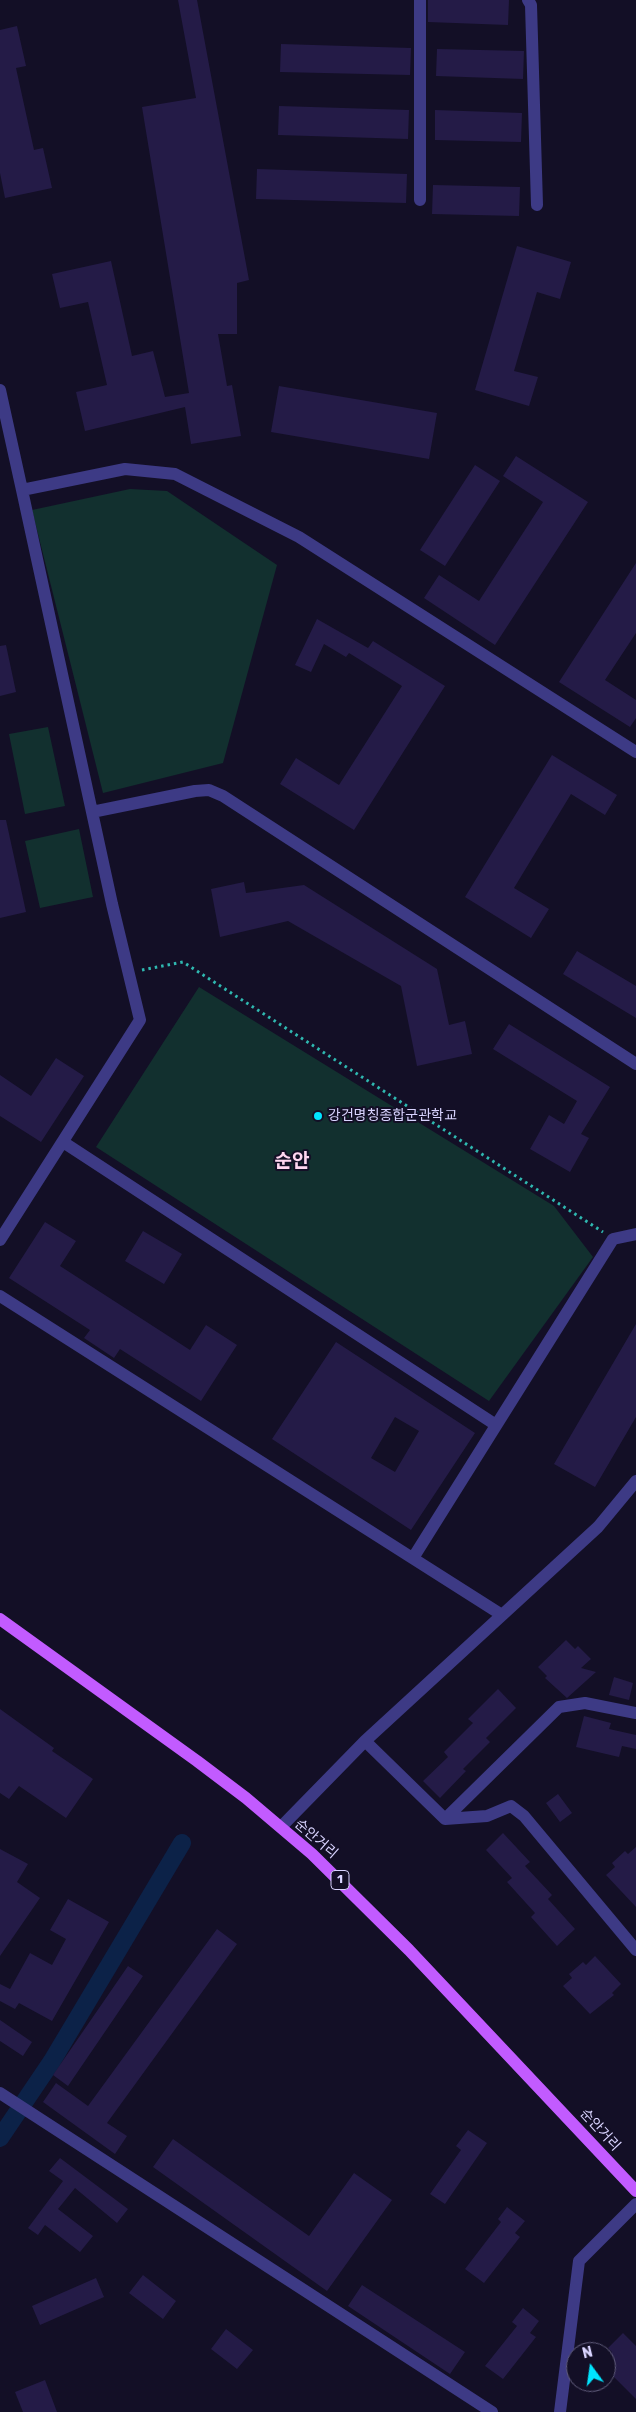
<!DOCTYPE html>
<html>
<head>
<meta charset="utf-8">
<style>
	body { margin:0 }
	#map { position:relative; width:636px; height:2412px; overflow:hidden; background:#130f26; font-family:Rubik,sans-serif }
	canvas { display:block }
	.north { position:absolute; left:566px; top:2342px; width:50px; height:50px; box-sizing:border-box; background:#130f26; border:1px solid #625e7d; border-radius:50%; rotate:346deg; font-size:14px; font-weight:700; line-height:20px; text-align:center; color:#d9d4ff }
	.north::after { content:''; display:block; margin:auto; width:18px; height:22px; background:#00e5ff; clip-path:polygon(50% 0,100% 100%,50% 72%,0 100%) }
</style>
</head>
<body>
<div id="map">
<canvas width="636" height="2412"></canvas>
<div class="north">N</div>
</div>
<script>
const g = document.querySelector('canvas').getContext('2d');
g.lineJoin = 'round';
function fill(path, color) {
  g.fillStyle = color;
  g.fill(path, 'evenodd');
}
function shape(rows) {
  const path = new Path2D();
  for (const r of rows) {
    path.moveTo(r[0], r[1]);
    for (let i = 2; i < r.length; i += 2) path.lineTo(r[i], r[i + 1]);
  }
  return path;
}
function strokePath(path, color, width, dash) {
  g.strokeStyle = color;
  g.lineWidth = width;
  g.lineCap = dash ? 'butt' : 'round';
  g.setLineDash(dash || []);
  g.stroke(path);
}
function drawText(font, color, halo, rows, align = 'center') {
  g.font = font + ' Rubik,"Noto Sans KR",sans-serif';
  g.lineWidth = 4;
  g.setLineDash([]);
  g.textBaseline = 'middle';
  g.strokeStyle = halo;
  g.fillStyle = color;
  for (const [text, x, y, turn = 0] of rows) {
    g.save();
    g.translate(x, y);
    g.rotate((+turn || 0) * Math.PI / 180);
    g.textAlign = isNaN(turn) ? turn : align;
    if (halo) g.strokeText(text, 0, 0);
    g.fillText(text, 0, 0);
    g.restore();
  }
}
fill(shape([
	[130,489,167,491,277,565,223,763,103,793,32,510],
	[48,727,65,806,25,814,9,734],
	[79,829,93,897,40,908,25,841],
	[199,987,554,1206,593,1257,489,1401,96,1147]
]), '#12302f');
strokePath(shape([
	[0,2138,52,2061,182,1843]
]), '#0c2248', 18);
fill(shape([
	[178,0,197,0,249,280,237,283,237,334,218,334,227,386,232,385,241,436,191,444,185,407,85,431,76,392,107,385,88,302,60,308,52,274,111,261,132,356,153,351,165,397,189,393,142,107,196,98],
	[428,0,509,0,508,25,428,22],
	[17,26,26,66,16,68,34,150,43,148,52,188,5,198,0,173,0,30],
	[281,44,411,48,410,75,280,72],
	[437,49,524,51,523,79,436,76],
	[279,106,409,110,408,139,278,135],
	[435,110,522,113,521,142,435,140],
	[257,169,407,174,406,203,256,199],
	[433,185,520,187,519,216,432,214],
	[517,246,571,262,560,299,537,292,514,371,538,377,529,406,475,390],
	[279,386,437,413,429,459,271,432],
	[516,456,588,502,495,645,424,598,439,575,479,601,543,502,503,476],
	[475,465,500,481,445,566,420,550],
	[636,563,636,633,605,680,636,700,636,718,630,727,559,682],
	[317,619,368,648,373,641,445,686,354,830,280,784,296,758,339,785,402,686,349,653,346,657,324,644,311,672,295,665],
	[6,645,16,692,0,696,0,646],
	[552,755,617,795,605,815,571,794,514,888,549,909,531,938,465,897],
	[0,820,6,820,26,912,0,918],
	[244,882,246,893,304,885,437,969,449,1025,465,1021,472,1054,417,1066,401,986,288,921,220,937,211,889],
	[577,951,636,986,636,1018,563,974],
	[509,1024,610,1087,581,1134,589,1138,570,1172,530,1149,549,1115,564,1124,577,1101,493,1049],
	[56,1058,84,1076,41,1142,0,1116,0,1075,31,1096],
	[45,1222,76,1241,60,1266,190,1350,206,1325,237,1345,201,1401,120,1349,114,1358,84,1338,90,1330,9,1278],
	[143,1231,182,1254,164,1284,125,1261],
	[636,1324,636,1417,595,1487,554,1464],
	[336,1342,475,1433,411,1530,272,1439],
	[395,1417,419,1431,395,1472,371,1458],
	[566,1640,575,1649,578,1646,591,1659,581,1668,596,1672,567,1698,545,1678,547,1676,538,1667],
	[614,1677,633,1683,629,1700,609,1695],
	[498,1689,516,1708,486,1738,490,1742,463,1769,466,1771,440,1798,423,1781,448,1757,444,1752,473,1723,468,1719],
	[0,1709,54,1748,52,1751,93,1779,66,1818,19,1786,9,1799,0,1793],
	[584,1716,611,1723,609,1729,636,1735,636,1749,622,1746,619,1757,576,1747],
	[558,1794,572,1813,560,1822,546,1803],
	[503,1833,530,1862,525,1866,552,1895,548,1899,575,1929,557,1946,531,1917,535,1913,507,1882,512,1878,486,1850],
	[636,1847,636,1907,606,1875,615,1867,612,1863,625,1851,628,1854],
	[0,1849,28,1864,17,1882,40,1898,0,1956],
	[68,1899,109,1922,52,2021,19,2003,15,2009,0,2001,0,1984,10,1989,30,1953,52,1965,66,1939,50,1930],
	[217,1929,237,1944,107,2123,127,2136,115,2154,43,2102,56,2083,88,2106],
	[595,1956,621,1984,612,1993,614,1995,590,2014,563,1986,572,1978,569,1974,583,1962,586,1965],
	[128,1966,143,1976,68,2086,53,2075],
	[0,2020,32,2042,23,2056,0,2041],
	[468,2130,487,2143,445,2204,430,2194,461,2150,456,2146],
	[173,2139,309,2236,354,2173,392,2200,327,2291,153,2167],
	[60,2158,128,2209,117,2223,75,2188,58,2209,93,2236,80,2252,45,2225,38,2235,28,2228,63,2181,49,2171],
	[507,2207,525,2221,515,2233,520,2237,484,2283,465,2269,501,2222,498,2219],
	[143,2275,176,2301,163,2319,129,2293],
	[96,2278,104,2297,40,2325,32,2306],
	[362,2285,465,2352,450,2374,348,2306],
	[523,2308,539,2321,530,2333,536,2337,503,2379,485,2366,517,2326,512,2322],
	[226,2329,253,2350,237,2369,211,2349],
	[623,2333,636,2346,636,2399,606,2369,606,2359,612,2352,608,2348],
	[45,2380,57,2412,23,2412,15,2392]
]), '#241b47');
strokePath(shape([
	[142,970,183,962,603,1232]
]), '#2fb8b0', 3, [2.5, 4]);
strokePath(shape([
	[420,0,420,200],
	[528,0,531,5,537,205],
	[0,390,22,490,125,469,175,474,299,537,636,752],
	[92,812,195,791,209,790,223,796,636,1064],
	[63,1142,496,1425],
	[0,1240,140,1020,112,904,22,490],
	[0,1296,502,1615],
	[413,1558,613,1239,636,1234],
	[365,1741,598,1527,636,1481],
	[445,1819,487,1816,511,1806,524,1816,636,1950],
	[281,1827,365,1741,445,1819,559,1707,585,1703,636,1713],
	[0,2093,492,2412],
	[560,2412,579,2261,636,2204]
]), '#3d3a85', 12);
strokePath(shape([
	[0,1619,197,1761,246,1798,312,1854,409,1950,636,2191]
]), '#c25bff', 12);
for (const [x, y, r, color] of [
	[318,1116,5,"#00e5ff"]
]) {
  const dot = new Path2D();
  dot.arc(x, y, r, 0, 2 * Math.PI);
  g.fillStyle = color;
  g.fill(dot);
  strokePath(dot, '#130f26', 2);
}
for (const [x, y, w] of [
	[340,1880,18]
]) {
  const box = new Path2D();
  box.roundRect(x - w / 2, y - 9.5, w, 19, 4);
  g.fillStyle = '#130f26';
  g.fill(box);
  strokePath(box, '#d9d4ff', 1);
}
drawText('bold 12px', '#d9d4ff', null, [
	["1",340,1880]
]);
drawText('14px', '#d9d4ff', '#130f26', [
	["강건명칭종합군관학교",328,1116]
], 'left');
drawText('14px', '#d9d4ff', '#130f26', [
	["순안거리",316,1839,41],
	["순안거리",600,2130,47]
]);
drawText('bold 19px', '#ffd6f0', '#130f26', [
	["순안",292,1162]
]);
</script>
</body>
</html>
